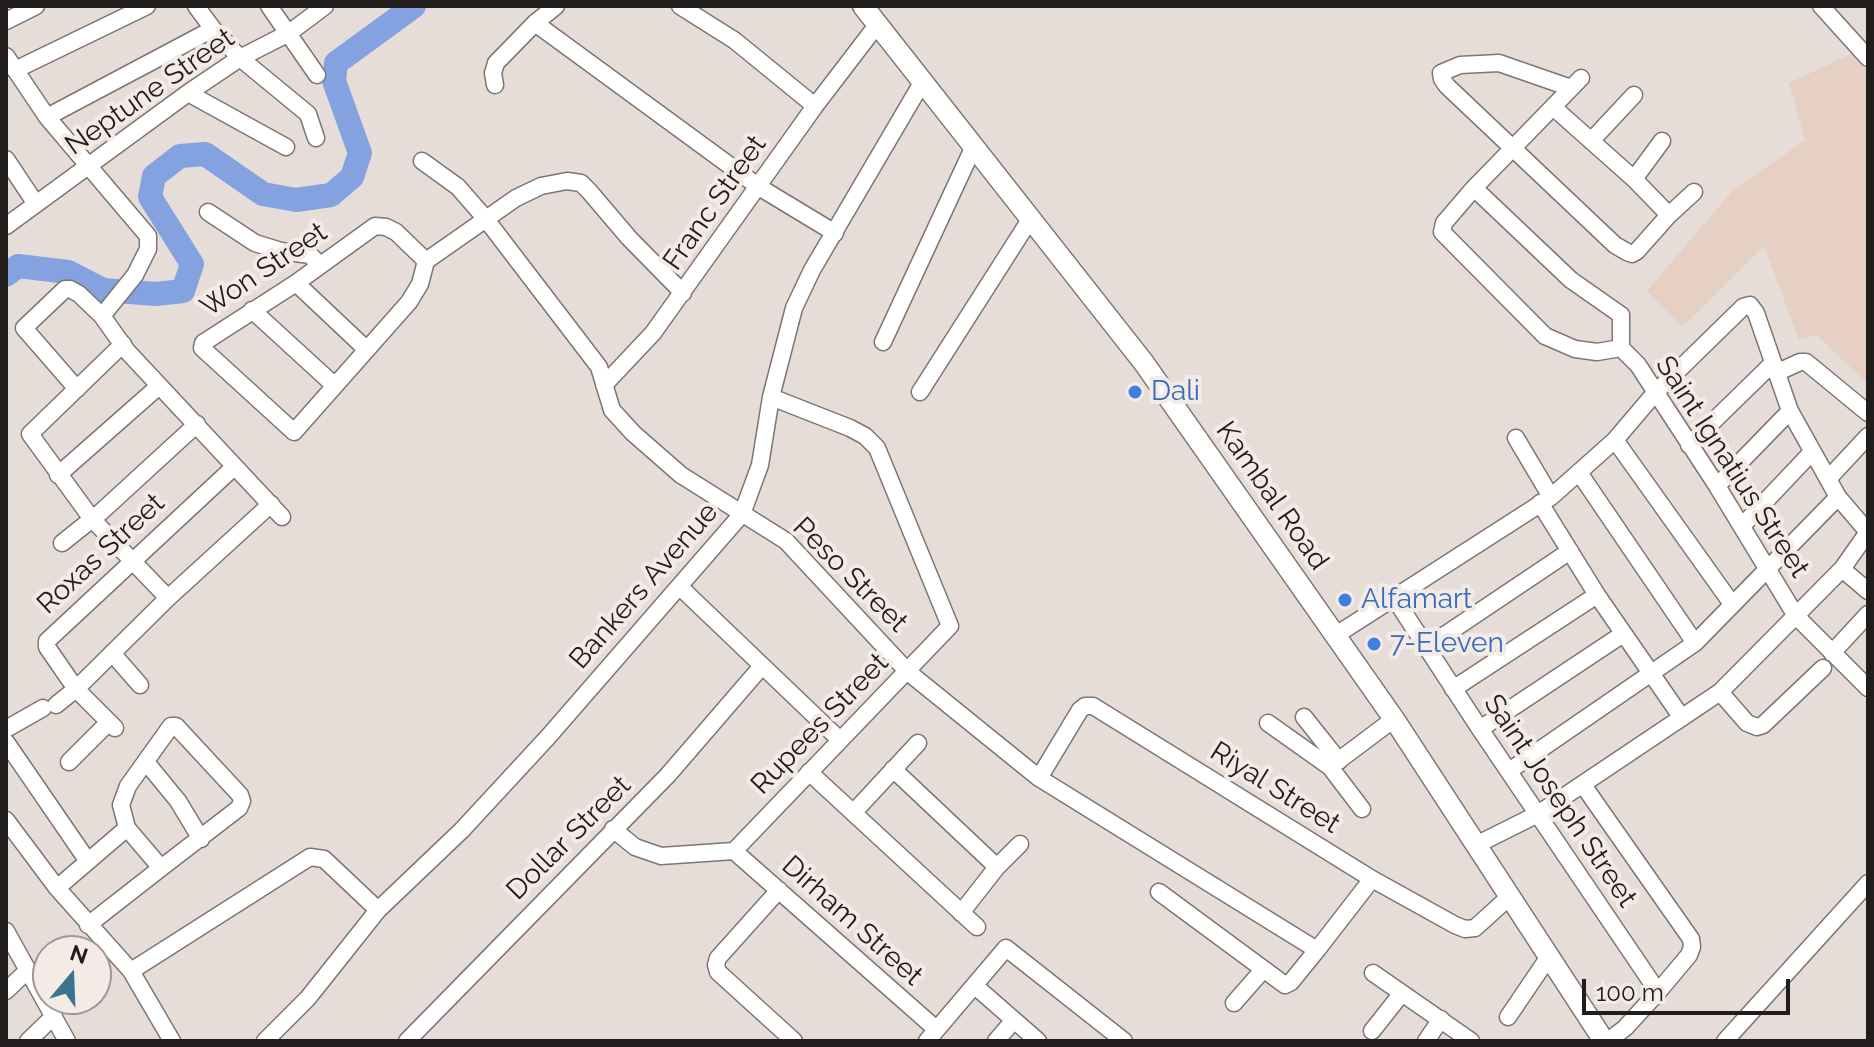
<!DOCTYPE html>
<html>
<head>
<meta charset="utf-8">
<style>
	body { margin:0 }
	#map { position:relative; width:1874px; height:1047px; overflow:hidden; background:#e6ddd9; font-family:Raleway,sans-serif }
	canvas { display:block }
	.frame { position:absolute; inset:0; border:8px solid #201d1c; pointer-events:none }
	.north { position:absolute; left:32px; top:935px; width:80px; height:80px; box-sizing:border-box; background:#f4eae6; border:2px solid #9f9895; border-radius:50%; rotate:19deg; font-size:22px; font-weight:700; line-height:32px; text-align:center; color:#201d1c }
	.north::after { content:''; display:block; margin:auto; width:28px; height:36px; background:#3b748d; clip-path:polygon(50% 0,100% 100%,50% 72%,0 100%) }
	.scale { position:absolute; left:1582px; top:979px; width:208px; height:36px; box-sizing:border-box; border:4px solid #201d1c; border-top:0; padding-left:10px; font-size:24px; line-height:28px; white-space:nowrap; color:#201d1c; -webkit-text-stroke:6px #f4eae6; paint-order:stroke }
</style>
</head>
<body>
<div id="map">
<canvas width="1874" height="1047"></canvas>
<div class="frame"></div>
<div class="north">N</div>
<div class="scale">100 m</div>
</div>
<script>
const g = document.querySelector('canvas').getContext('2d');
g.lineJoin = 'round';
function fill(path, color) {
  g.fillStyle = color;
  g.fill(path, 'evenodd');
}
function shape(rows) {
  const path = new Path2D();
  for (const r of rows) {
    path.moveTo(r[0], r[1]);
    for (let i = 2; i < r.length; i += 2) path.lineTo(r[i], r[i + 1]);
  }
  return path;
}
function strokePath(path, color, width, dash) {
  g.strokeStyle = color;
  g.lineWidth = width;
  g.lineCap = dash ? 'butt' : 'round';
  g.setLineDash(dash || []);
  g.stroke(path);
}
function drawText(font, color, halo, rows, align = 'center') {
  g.font = font + ' Raleway,sans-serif';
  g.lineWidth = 8;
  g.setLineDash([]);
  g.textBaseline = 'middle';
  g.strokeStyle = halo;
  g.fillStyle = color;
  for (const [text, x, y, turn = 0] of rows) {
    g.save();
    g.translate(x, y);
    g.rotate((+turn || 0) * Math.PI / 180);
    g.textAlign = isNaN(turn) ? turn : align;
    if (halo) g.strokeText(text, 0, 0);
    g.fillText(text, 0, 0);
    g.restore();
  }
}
fill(shape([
	[1855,52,1868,65,1868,384,1816,335,1799,340,1764,246,1682,327,1647,291,1732,191,1805,140,1789,83]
]), '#e6d0c4');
strokePath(shape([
	[6,275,18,266,68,272,103,290,156,294,183,291,192,264,150,197,154,176,180,156,205,154,263,194,296,200,331,195,352,177,360,153,334,81,336,63,414,6]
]), '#84a1e0', 24);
const minor = shape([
	[196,6,213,29,240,58,308,114,316,138],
	[269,6,317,75],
	[680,6,734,40,815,106],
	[1821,6,1868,58],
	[6,21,36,6],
	[535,23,759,187,835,233],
	[6,56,47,117,148,236,148,249,135,275,102,316],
	[15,70,147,6],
	[1581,78,1474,188,1444,223,1442,232,1545,336,1575,349,1597,352,1621,348],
	[495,85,493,73,496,63,535,23,556,6],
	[1571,88,1499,63,1460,65,1441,73,1442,79,1447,86,1615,245,1627,252,1632,254,1637,251,1669,215,1694,192],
	[188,93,286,147],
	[1553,107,1634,179,1669,215],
	[47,117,213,29],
	[1591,141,1634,95],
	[6,159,36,204],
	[422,161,458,187,485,218,599,367,612,410,633,433,681,475,786,541,908,672,1039,778,1317,950],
	[1634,179,1662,141],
	[1474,188,1571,280,1621,315,1621,348],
	[208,212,255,243,281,251,310,255,320,265],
	[6,226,188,93,240,58,289,33,325,6],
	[426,261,396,232,386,227,375,226,296,283,203,343,202,348,294,432,409,302,420,284,426,261,516,198,541,186,567,181,581,183,589,191,629,238,683,293],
	[296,283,366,349],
	[252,310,334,385],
	[883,342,974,146],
	[123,344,30,434,92,519,168,598],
	[1621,348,1638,365,1717,486,1796,616,1868,688],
	[1776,373,1800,362,1806,362,1868,413],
	[604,385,653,333,815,106,877,25],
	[77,389,24,328,65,289,70,289,79,294,102,316,127,351,282,517],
	[920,392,1031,218],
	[1516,438,1551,497],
	[1615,440,1732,604],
	[1689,445,1773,363],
	[1580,474,1695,643],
	[58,475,159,386],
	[1828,479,1868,436],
	[1717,486,1790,411],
	[1540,503,1597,595,1682,718],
	[1742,526,1812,452],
	[62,543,101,512,197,424],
	[1842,569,1868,591],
	[680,587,840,740],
	[1395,599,1480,729,1658,992],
	[1336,635,1551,497,1615,440,1655,393,1743,307,1750,305,1756,313,1790,411,1838,497,1868,532,1842,569,1720,692,1538,814,1476,845],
	[1427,647,1570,551],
	[112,653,140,685],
	[1832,653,1868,614],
	[1453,689,1597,595],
	[1720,692,1747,723,1757,727,1763,725,1823,668],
	[56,705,76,689,168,598,271,504],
	[1304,717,1339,761],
	[1268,723,1330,767],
	[171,726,176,726,240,795,242,801,239,808,161,868,127,828,121,805,128,786,171,726],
	[115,728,76,689,47,647,47,641,234,467],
	[6,729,43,708],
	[1480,729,1623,634],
	[6,742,87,860],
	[69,762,109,722],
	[146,762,178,801,201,839],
	[893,769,997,867],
	[1509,771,1695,643,1838,497],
	[809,772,977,927],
	[1039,778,1080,710,1085,706,1093,706,1372,879,1455,925,1465,929,1475,928,1508,898],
	[1583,785,1691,939,1692,947,1689,955,1658,992,1625,1028,1608,1041],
	[1362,809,1330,767,1394,719],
	[853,813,918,743],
	[6,820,57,888,131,971,172,1041],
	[613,829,635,847,661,856,734,851,950,626,877,448,865,436,850,428,771,397],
	[734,851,936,1029],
	[57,888,127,828],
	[779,890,718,958,716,965,718,972,794,1041],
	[1159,892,1285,985,1291,982,1317,950,1372,879],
	[961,913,997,867,1020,844],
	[88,925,161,868],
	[6,931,67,1041],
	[131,971,310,857,324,859,378,910],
	[1373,973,1471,1041],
	[975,986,1038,1041],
	[6,991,28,970],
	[1234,1003,1263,970],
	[1508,1017,1548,958],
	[1372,1031,1402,993],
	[28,1041,54,1016],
	[265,1041,308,998,378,910,462,830,548,737,742,514,760,465,771,397,794,308,812,270,923,81],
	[407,1041,668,775,762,666],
	[927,1041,1006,948,1124,1041],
	[996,1041,1014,1020],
	[1426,1041,1441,1019],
	[1725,1041,1868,883]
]);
const major = shape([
	[863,6,1144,363,1394,719,1604,1041]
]);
strokePath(minor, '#7e7572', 19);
strokePath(major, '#7e7572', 23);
strokePath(minor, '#fff', 16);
strokePath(major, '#fff', 20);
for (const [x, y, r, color] of [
	[1135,392,8,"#3f7fe0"],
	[1345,600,8,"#3f7fe0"],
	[1374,644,8,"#3f7fe0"]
]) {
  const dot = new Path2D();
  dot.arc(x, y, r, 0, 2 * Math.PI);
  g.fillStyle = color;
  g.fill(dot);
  strokePath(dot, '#f4eae6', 3);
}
drawText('28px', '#201d1c', '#f4eae6', [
	["Neptune Street",150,92,-35],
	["Franc Street",715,203,-55],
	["Won Street",264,270,-34],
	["Saint Ignatius Street",1732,467,57],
	["Kambal Road",1272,496,55],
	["Roxas Street",101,554,-43],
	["Peso Street",850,575,45],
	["Bankers Avenue",644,586,-49],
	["Rupees Street",820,724,-46],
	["Riyal Street",1275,788,32],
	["Saint Joseph Street",1560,801,56],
	["Dollar Street",569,838,-45],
	["Dirham Street",852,921,42]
]);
drawText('28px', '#366cbe', '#f4eae6', [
	["Dali",1151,392],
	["Alfamart",1361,600],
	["7-Eleven",1390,644]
], 'left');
</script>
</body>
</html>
